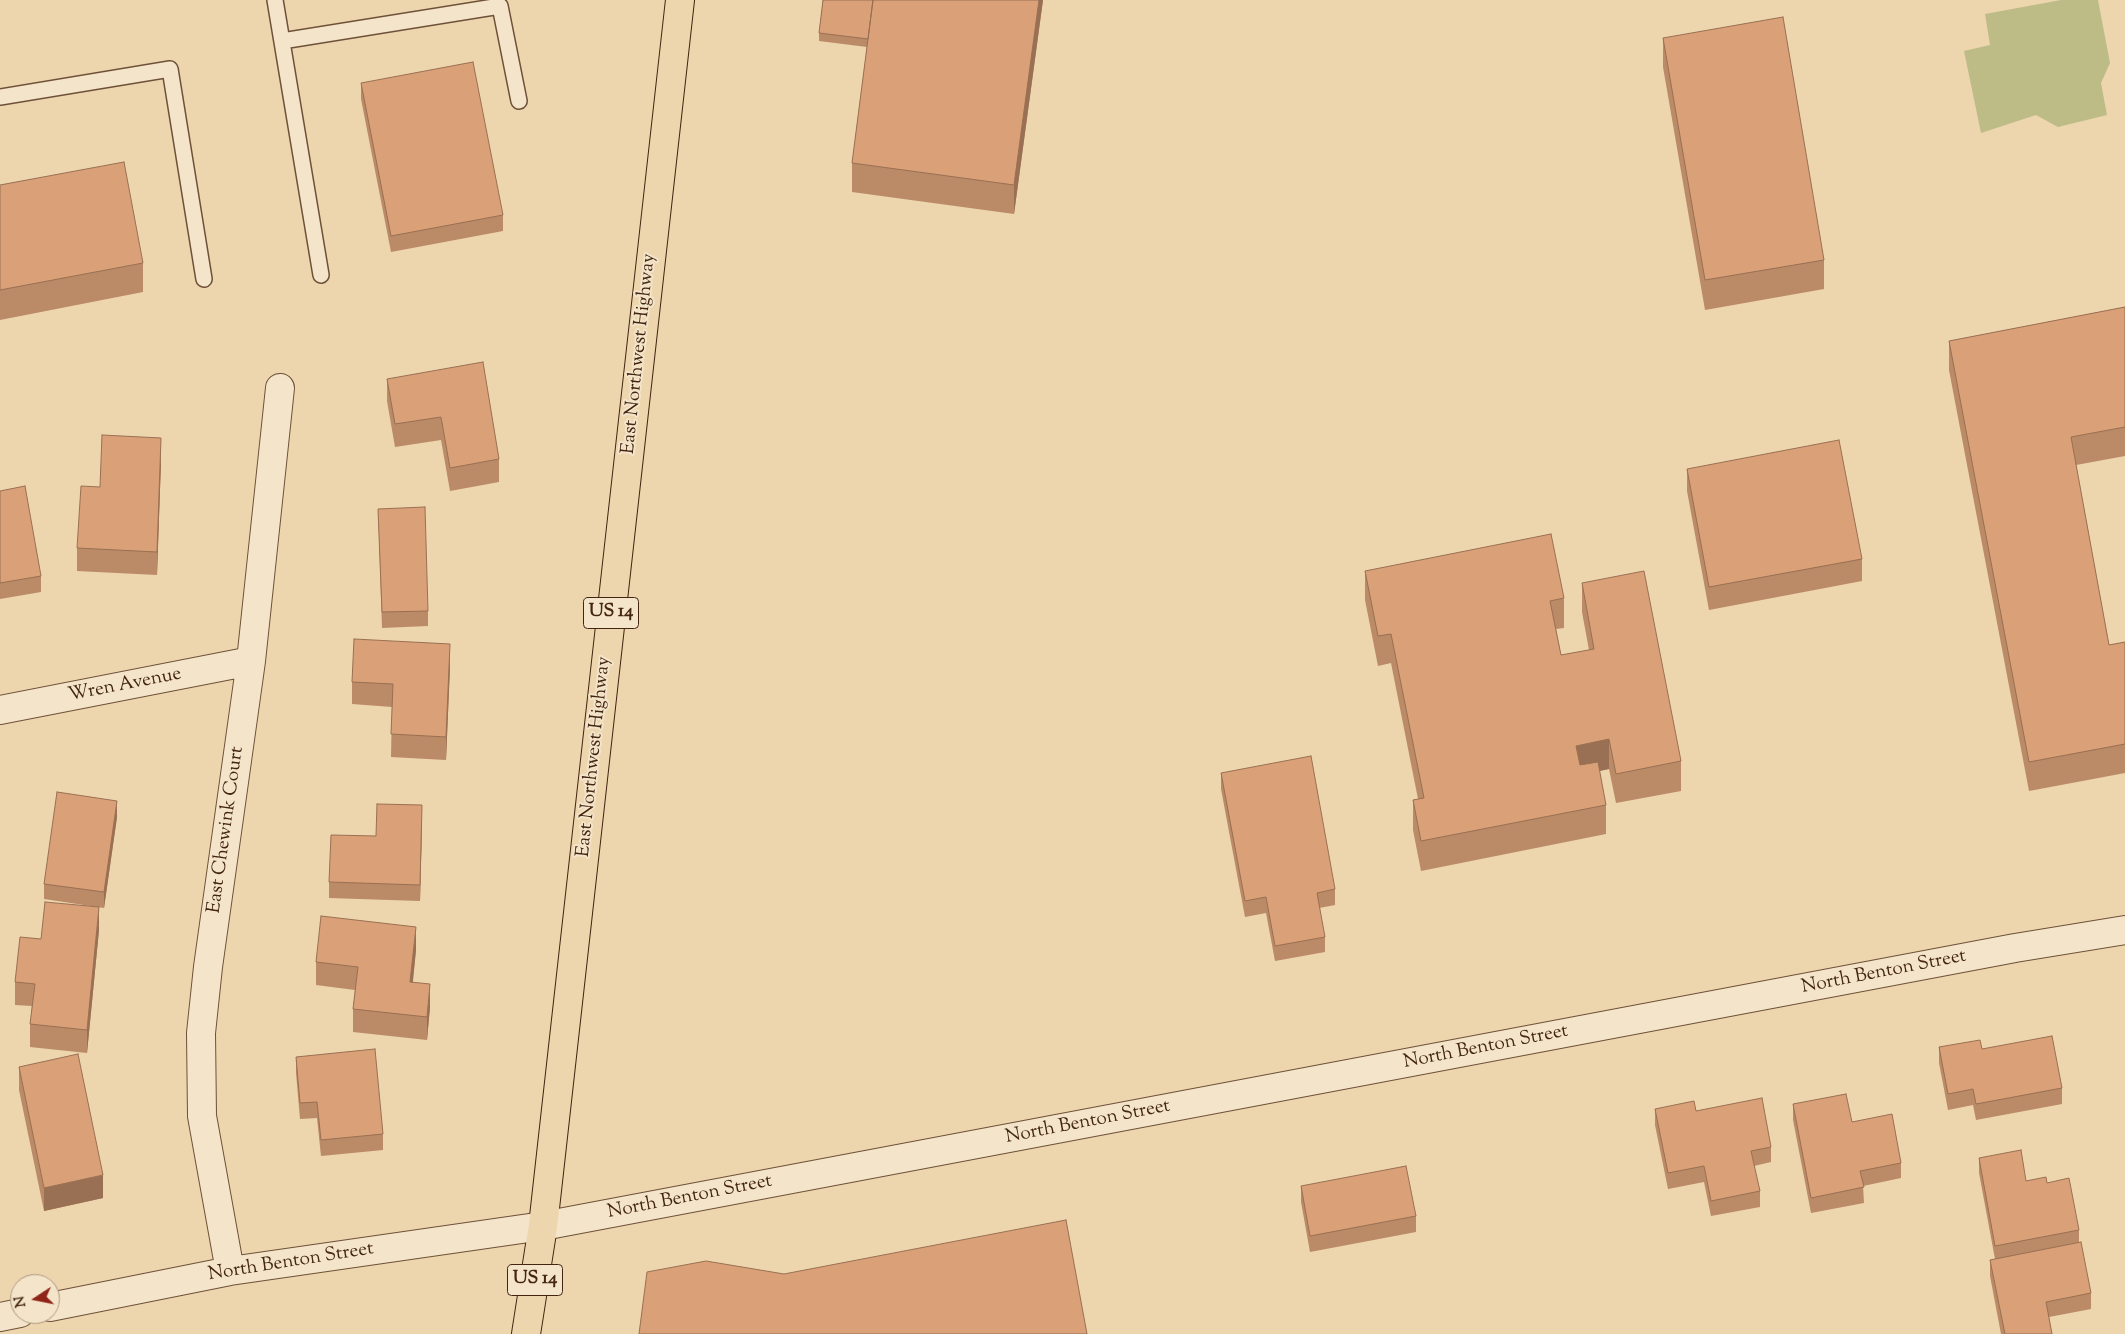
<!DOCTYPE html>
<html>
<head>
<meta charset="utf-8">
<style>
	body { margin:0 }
	#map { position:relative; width:2125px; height:1334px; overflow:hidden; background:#edd5ae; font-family:"Sorts Mill Goudy",serif }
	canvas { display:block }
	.north { position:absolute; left:10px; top:1274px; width:50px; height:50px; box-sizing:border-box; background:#f3e4ca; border:1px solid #ad9880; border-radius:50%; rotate:259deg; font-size:14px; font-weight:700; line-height:20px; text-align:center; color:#432511 }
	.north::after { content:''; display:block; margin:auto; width:18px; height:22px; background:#8f2418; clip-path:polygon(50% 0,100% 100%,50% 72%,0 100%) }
</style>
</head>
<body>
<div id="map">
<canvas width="2125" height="1334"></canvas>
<div class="north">N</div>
</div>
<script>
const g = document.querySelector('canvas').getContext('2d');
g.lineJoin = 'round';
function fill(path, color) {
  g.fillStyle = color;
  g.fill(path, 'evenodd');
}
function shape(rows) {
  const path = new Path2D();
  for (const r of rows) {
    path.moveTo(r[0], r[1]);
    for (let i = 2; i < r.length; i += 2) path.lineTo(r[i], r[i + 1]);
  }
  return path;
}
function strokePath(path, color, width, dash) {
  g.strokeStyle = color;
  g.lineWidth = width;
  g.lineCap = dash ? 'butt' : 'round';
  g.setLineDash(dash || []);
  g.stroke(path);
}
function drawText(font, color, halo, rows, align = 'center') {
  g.font = font + ' "Sorts Mill Goudy",serif';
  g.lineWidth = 4;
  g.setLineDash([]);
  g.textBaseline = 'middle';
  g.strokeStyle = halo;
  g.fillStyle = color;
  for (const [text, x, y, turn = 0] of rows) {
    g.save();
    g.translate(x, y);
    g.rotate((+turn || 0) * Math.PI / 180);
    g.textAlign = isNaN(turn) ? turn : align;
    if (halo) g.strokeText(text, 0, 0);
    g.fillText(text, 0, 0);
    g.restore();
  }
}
fill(shape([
	[2061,0,2098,0,2110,63,2101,83,2107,115,2058,127,2036,115,1981,133,1964,51,1990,45,1985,14]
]), '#bdbc87');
const lane = shape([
	[275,0,321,275],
	[282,41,500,6,519,101],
	[0,97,170,69,204,279]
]);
const street = shape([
	[0,710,251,661],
	[230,1271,202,1116,201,1033,208,967,251,661,280,388],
	[50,1307,230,1271,543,1226,2015,948,2125,930],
	[0,1317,20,1313]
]);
const primary = shape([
	[526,1334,543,1226,680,0]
]);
strokePath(lane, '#6e5138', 18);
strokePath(street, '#6e5138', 30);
strokePath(primary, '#432511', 30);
strokePath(lane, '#f3e4ca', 15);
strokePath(street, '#f3e4ca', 28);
strokePath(primary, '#edd5ae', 28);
fill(shape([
	[823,0,1043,0,1014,214,852,192,852,163,867,47,819,41,819,33],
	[1663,38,1824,260,1824,289,1705,310,1663,67],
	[361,83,503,215,503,231,391,252,361,99],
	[0,185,143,263,143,292,0,320],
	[2125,307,2125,456,2076,465,2109,645,2125,642,2125,773,2029,791,1949,370,1949,341],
	[387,379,499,459,499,482,450,491,441,440,395,447,387,401],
	[161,461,157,575,77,571,77,548,100,487],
	[1687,469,1862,559,1862,581,1709,610,1687,491],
	[0,491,41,576,41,592,0,599],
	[378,509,428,611,428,626,382,628],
	[1365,571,1564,598,1564,628,1556,629,1561,655,1589,650,1582,612,1582,583,1681,761,1681,791,1616,803,1609,769,1599,771,1606,805,1606,834,1421,871,1413,830,1413,800,1418,799,1391,663,1378,666,1365,600],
	[450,667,446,760,391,757,392,707,352,704,352,682],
	[1221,773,1335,889,1335,905,1319,908,1325,937,1325,952,1275,961,1266,913,1245,917,1221,789],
	[117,817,104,908,44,899,44,884],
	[422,821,420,901,329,898,329,882,376,836],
	[99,930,87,1053,30,1047,30,1024,32,1006,15,1005,15,982],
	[416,950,413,982,430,1007,427,1040,353,1032,353,1009,355,990,316,985,316,962],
	[1939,1047,1982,1049,2062,1088,2062,1104,1976,1120,1973,1105,1948,1110,1939,1063],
	[296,1057,383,1134,383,1150,321,1156,317,1118,300,1119,296,1073],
	[19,1067,103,1198,44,1211,19,1090],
	[1793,1104,1852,1122,1901,1163,1901,1178,1863,1186,1864,1203,1811,1213,1793,1120],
	[1655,1109,1696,1111,1771,1147,1771,1162,1754,1166,1760,1191,1760,1207,1711,1216,1704,1182,1668,1189,1655,1125],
	[1979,1158,2026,1181,2047,1183,2079,1230,2079,1242,2091,1293,2091,1309,2049,1317,2052,1334,2001,1334,1990,1276,1990,1260,1995,1259,1979,1173],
	[1301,1186,1416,1216,1416,1232,1310,1252,1301,1202]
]), '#bb8a66');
fill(shape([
	[1039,0,1043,0,1014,214,1014,185],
	[161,438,161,461,157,575,157,552],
	[450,644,450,667,446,760,446,737],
	[1609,739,1609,769,1576,776,1576,746],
	[117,801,117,817,104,908,104,892],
	[422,805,422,821,420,901,420,885],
	[99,907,99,930,87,1053,87,1030],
	[416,927,416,950,410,1005,410,982],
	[430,984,430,1007,427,1040,427,1017],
	[103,1175,103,1198,44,1211,44,1188]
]), '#997053');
const building = shape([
	[823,0,873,0,868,39,819,33,823,0],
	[873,0,1039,0,1014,185,852,163,873,0],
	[1783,17,1824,260,1705,280,1663,38,1783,17],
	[473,62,503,215,391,236,361,83,473,62],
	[124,162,143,263,0,290,0,185,124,162],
	[2125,307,2125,427,2071,437,2109,645,2125,642,2125,744,2029,762,1949,341,2125,307],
	[483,362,499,459,450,468,441,417,395,424,387,379,483,362],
	[102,435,161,438,157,552,77,548,81,486,100,487,102,435],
	[1839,440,1862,559,1709,587,1687,469,1839,440],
	[25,486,41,576,0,583,0,491,25,486],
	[425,507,428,611,382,612,378,509,425,507],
	[1551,534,1564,598,1550,601,1561,655,1594,649,1582,583,1644,571,1681,761,1616,774,1609,739,1576,746,1580,765,1598,762,1606,805,1421,841,1413,800,1424,798,1391,634,1378,636,1365,571,1551,534],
	[354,639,450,644,446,737,391,734,393,684,352,682,354,639],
	[1311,756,1335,889,1317,893,1325,937,1275,946,1266,897,1245,901,1221,773,1311,756],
	[57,792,117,801,104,892,44,884,57,792],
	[377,804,422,805,420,885,329,882,331,835,376,836,377,804],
	[45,902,99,907,87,1030,30,1024,35,984,15,982,20,937,41,939,45,902],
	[321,916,416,927,410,982,430,984,427,1017,353,1009,358,967,316,962,321,916],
	[2052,1036,2062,1088,1976,1104,1973,1089,1948,1094,1939,1047,1980,1040,1982,1049,2052,1036],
	[375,1049,383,1134,321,1140,317,1102,300,1103,296,1057,375,1049],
	[78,1054,103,1175,44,1188,19,1067,78,1054],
	[1846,1094,1852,1122,1892,1114,1901,1163,1860,1171,1864,1187,1811,1198,1793,1104,1846,1094],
	[1762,1098,1771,1147,1751,1151,1760,1191,1711,1201,1704,1166,1668,1173,1655,1109,1694,1101,1696,1111,1762,1098],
	[2021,1150,2026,1181,2046,1177,2047,1183,2069,1178,2079,1230,1995,1246,1979,1158,2021,1150],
	[1406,1166,1416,1216,1310,1236,1301,1186,1406,1166],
	[1066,1220,1087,1334,639,1334,647,1272,706,1261,784,1274,1066,1220],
	[2081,1242,2091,1293,2046,1302,2052,1334,2005,1334,1990,1260,2081,1242]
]);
fill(building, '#daa077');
strokePath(building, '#997053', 1);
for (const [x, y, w] of [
	[611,613,55],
	[535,1280,55]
]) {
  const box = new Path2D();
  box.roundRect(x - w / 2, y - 15.5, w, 31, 4);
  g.fillStyle = '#f3e4ca';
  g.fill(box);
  strokePath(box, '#432511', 1);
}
drawText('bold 18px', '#432511', null, [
	["US 14",611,613],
	["US 14",535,1280]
]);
drawText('19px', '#432511', '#f3e4ca', [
	["East Northwest Highway",640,354,-84],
	["Wren Avenue",125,686,-11],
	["East Northwest Highway",595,757,-84],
	["East Chewink Court",227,830,-82],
	["North Benton Street",1884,973,-11],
	["North Benton Street",1486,1048,-11],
	["North Benton Street",1088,1123,-11],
	["North Benton Street",690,1198,-11],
	["North Benton Street",291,1263,-9]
]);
</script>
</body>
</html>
